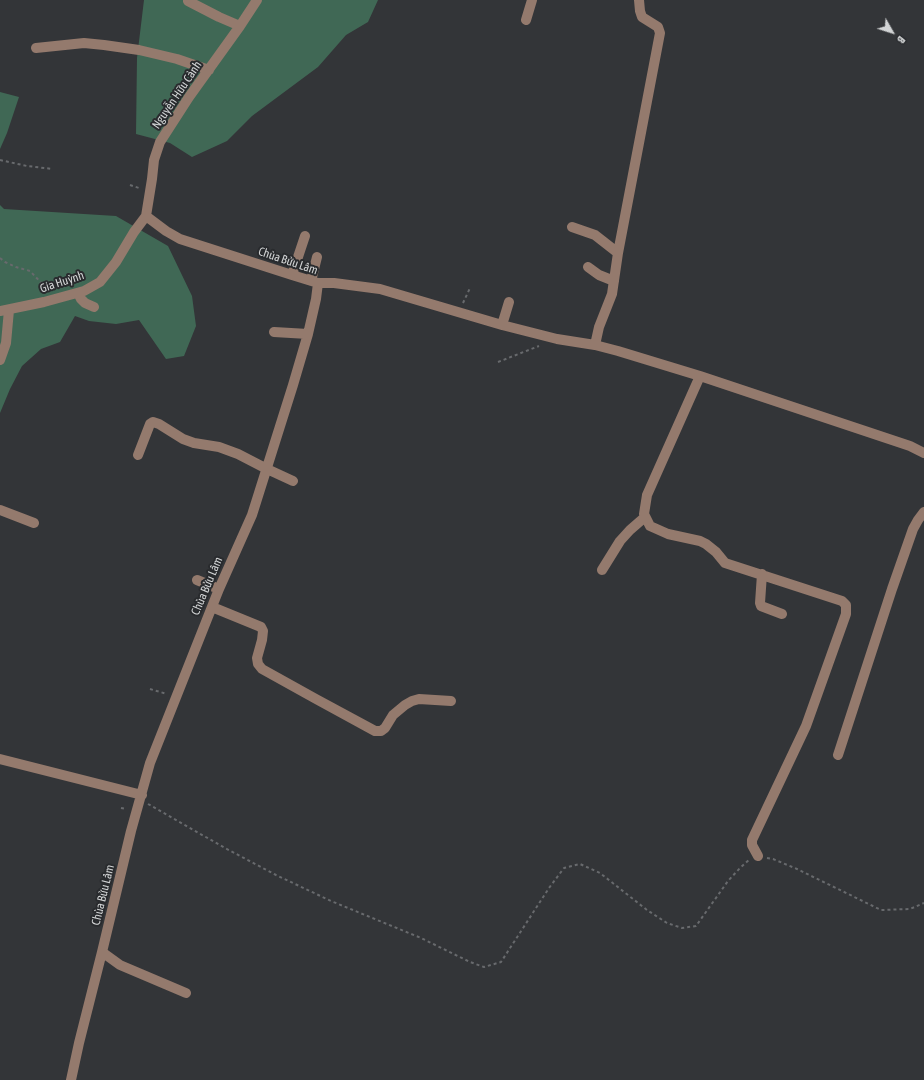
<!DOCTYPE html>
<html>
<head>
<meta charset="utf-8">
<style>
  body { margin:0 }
  #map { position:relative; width:924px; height:1080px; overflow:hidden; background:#333538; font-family:"Asap Condensed",sans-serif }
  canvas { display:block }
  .north { position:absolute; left:872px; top:12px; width:40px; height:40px; -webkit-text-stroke:3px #292b2e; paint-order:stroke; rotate:129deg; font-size:11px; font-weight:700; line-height:16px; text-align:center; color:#d2d4d5 }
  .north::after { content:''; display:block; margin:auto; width:14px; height:18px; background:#d2d4d5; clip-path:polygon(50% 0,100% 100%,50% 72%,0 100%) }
</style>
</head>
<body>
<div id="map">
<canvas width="924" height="1080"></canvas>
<div class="north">B</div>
</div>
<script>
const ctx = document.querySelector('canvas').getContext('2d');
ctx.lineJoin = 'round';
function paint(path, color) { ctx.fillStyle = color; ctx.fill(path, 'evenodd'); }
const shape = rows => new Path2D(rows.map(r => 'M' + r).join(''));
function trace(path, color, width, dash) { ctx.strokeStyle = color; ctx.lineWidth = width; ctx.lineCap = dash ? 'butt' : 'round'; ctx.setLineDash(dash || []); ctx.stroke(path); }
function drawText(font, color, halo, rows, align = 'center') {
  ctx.font = font + ' "Asap Condensed",sans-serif'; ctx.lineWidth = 4; ctx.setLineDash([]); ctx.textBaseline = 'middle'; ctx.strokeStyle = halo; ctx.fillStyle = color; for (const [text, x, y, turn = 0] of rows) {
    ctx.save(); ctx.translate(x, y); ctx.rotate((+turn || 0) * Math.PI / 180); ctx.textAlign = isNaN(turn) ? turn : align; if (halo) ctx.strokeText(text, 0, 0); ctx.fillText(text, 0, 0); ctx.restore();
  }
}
paint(shape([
  [144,0,378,0,368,22,346,35,318,67,252,116,227,141,192,157,170,143,136,134,137,58],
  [0,92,19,97,7,133,0,149],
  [0,205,4,209,116,216,168,246,192,296,196,326,184,356,166,359,139,320,116,324,89,321,75,316,60,342,41,349,22,366,10,389,0,413]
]), '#406855');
trace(shape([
  [0,160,27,166,53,169],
  [130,185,139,188],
  [0,258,5,262,16,267,30,271,48,290],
  [463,303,470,288],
  [498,362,539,346],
  [150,689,167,694],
  [148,804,225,848,276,875,331,901,421,938,470,962,484,967,501,962,549,888,564,868,580,864,600,873,647,910,667,923,682,928,696,926,728,881,740,868,749,860],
  [121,808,126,809],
  [767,858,773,859,797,869,881,910,910,909,924,903]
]), '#686a6d', 2, [3, 3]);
trace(shape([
  [188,1,219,17,240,26],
  [526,20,532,0],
  [36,48,84,43,104,45,139,50,177,59,209,70],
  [572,227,595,235,618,253],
  [588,267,599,275,614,281],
  [292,275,305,236],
  [311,281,317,257],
  [318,283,334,283,380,289,502,325,557,339,595,345,618,351,700,376,910,446,924,453],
  [78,293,81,299,85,303,94,307],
  [0,311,44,302,84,291,100,282,116,262,134,232,146,216,152,179,154,160,160,142,189,97,240,26,257,0],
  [502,325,509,302],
  [274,332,308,334],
  [595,345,599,327,612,294,618,253,660,33,658,27,642,17,640,11,639,0],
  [0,360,6,343,9,310],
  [700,376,647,495,644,514,650,526,668,534,700,541,706,544,716,552,725,563,842,601,846,605,846,614,806,726,752,840,752,845,758,856],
  [138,455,150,424,153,422,159,424,183,439,194,443,219,447,238,454,267,469,293,481],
  [0,510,34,523],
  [602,570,620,541,630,530,645,517],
  [762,574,760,603,761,606,782,614],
  [197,580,219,589],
  [212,607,261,627,263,631,262,640,257,658,258,664,262,669,316,699,375,731,381,731,385,728,393,715,405,705,412,701,419,699,451,701],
  [838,755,892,589,913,529,918,520,924,512],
  [0,759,142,795],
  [102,952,120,965,186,993],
  [71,1080,79,1043,102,952,131,831,150,763,219,589,252,515,293,385,308,334,316,299,318,283,292,275,180,239,166,231,146,216]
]), '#947a6d', 10);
drawText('12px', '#d2d4d5', '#292b2e', [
  ["Nguyễn Hữu Cảnh",177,95,-56],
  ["Chùa Bửu Lâm",288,261,19],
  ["Gia Huỳnh",62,282,-18],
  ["Chùa Bửu Lâm",207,586,-67],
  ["Chùa Bửu Lâm",103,895,-76]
]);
</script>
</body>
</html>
